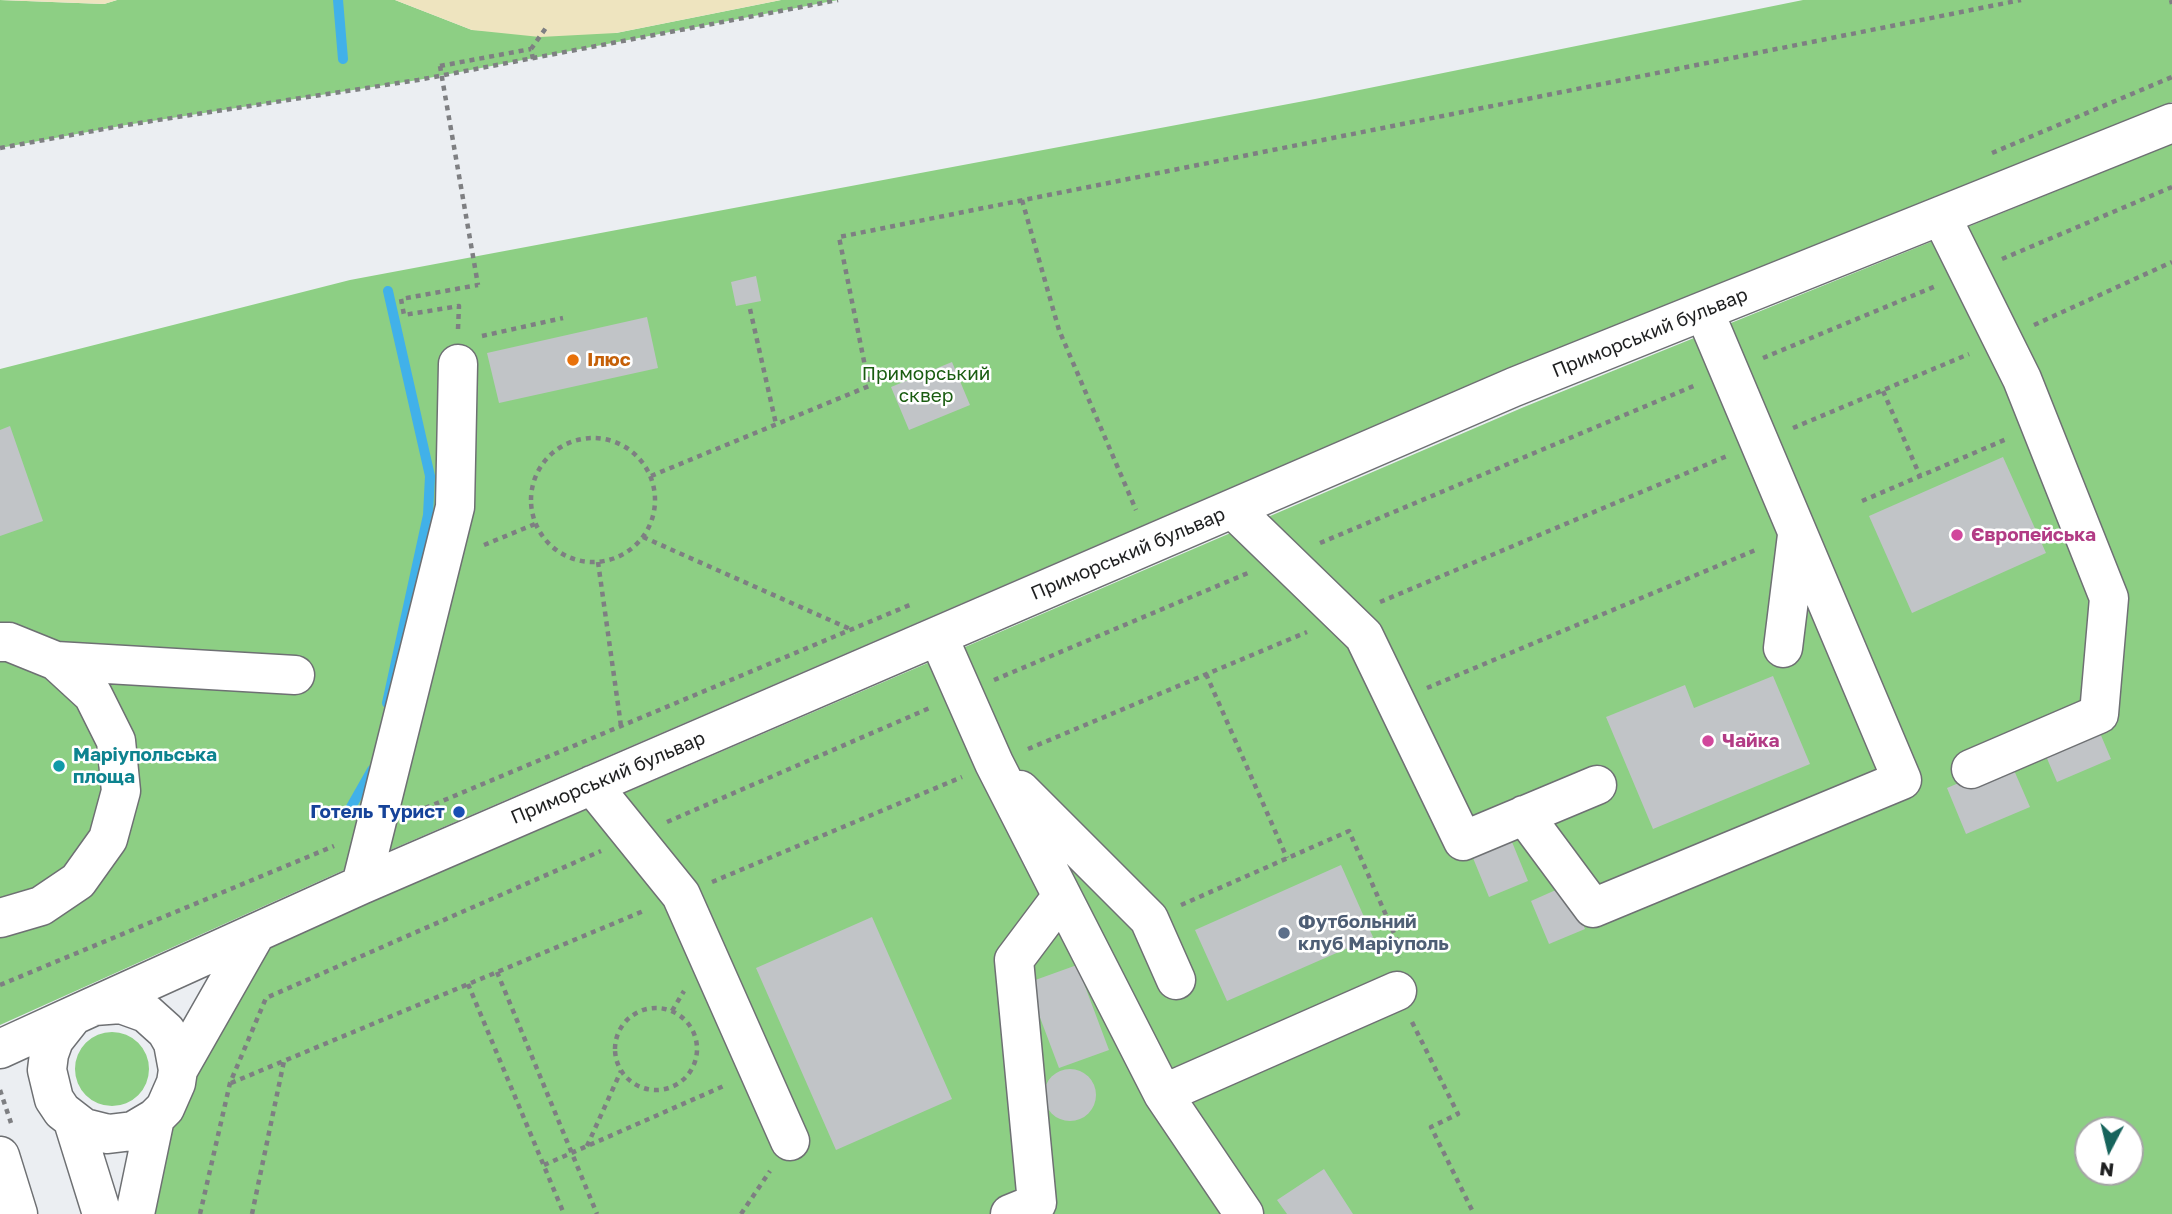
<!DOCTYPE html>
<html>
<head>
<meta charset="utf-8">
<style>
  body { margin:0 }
  #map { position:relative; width:2172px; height:1214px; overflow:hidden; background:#ebeef2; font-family:"Golos Text",sans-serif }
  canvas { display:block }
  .north { position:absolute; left:2074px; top:1116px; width:70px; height:70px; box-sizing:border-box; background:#fff; border:2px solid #a5a5a6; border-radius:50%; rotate:187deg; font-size:19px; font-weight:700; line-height:28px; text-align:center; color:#1e1f20 }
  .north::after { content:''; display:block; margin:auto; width:24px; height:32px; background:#17645c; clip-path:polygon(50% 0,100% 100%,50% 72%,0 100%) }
</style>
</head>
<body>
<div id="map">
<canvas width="2172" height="1214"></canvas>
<div class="north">N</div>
</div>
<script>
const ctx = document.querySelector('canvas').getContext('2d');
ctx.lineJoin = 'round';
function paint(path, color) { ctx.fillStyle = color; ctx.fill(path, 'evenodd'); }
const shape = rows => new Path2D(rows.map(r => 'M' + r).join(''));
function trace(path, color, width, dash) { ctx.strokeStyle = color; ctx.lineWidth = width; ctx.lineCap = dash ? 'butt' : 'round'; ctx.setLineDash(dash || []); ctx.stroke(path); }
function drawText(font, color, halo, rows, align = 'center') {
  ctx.font = font + ' "Golos Text",sans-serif'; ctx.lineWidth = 5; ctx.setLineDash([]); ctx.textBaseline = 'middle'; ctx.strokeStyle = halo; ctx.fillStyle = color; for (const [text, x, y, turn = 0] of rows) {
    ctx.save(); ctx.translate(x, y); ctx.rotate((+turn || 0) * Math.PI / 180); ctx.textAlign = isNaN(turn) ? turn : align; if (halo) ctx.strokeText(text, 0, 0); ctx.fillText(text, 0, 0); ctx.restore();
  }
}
paint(shape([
  [0,0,104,4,117,0,395,0,472,30,616,33,781,0,838,0,418,80,126,125,0,148],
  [1803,0,2172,0,2172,102,1506,369,353,866,0,1025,0,369,350,280,1315,99],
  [2172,144,2172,1214,150,1214,169,1126,264,948,1524,407],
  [2088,1130,2130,1130,2130,1172,2088,1172],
  '75 1069a37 37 0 1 1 74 0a37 37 0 1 1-74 0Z'
]), '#8dcf84');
paint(shape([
  [0,0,117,0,104,4],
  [395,0,781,0,616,33,540,37,472,30]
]), '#eee4bf');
trace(shape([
  [338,0,343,59],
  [387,703,428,515,430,476,388,291],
  [351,807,372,770]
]), '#41b1e9', 10);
paint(shape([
  [756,276,761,301,736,306,731,282],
  [647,317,658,368,499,403,487,353],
  [952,362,970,405,909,430,891,387],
  [10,426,43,521,0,536,0,430],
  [2003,457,2046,553,1912,613,1869,516],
  [1773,676,1810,764,1653,829,1606,717,1685,685,1694,708],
  [2097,726,2111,759,2057,782,2043,749],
  [2010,761,2030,807,1966,834,1947,788],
  [1512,842,1528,881,1489,897,1473,858],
  [1341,865,1373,937,1227,1001,1195,930],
  [1567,885,1585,929,1549,944,1531,901],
  [872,917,952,1099,836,1150,756,968],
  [1077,965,1109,1050,1059,1068,1027,983],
  '1044 1095a26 26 0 1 1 52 0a26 26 0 1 1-52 0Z',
  [1324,1169,1353,1214,1287,1214,1277,1200]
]), '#c1c4c7');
const minor = shape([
  [1941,216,2022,379,2109,598,2099,714,1971,769],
  [1233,509,1364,636,1463,841,1597,785],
  [938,636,994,763,1163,1094,1244,1214],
  [0,642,9,642,56,661,93,695,116,741,121,791,108,839,78,881,41,906,0,918],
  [1783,648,1797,535],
  [56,661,295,675],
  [592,785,681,895,790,1141],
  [1020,790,1149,919,1176,980],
  [1524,815,1593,908,1902,780,1704,311],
  [361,885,455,507,458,364],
  [94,1006,361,885,1514,387,2172,123],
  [73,1016,54,1040,49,1054,47,1070,54,1099,62,1111,84,1128,108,1134,133,1131,155,1118,165,1108,176,1083,178,1070,256,933],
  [0,1049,94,1006,121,1004,146,1013,166,1031,173,1043,178,1070],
  [1163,1094,1397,991],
  [73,1121,102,1214],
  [0,1156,18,1214],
  [135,1214,155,1118],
  [1010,1214,1037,1203,1014,960,1062,896]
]);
trace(minor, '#6e7073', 41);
trace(shape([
  [2171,0,2172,4],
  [533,59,531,49,548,25],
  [440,66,531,49],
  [0,148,126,125,418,80,838,0],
  [1992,153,2172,77],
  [1022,200,1059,330,1136,510],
  [2002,259,2172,187],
  [750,309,776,424],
  [2034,325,2172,262],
  [458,329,459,306,404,315,401,299,478,285],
  [482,336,563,318],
  [1763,358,1936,286],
  [1883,391,1920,476],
  [1793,428,1969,354],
  '531 500a62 62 0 1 1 124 0a62 62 0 1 1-124 0Z',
  [651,476,869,386,839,237,2021,0],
  [1862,501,2009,438],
  [643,537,850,629],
  [1320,543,1696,385],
  [484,545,535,524],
  [598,562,621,726],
  [1380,602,1727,456],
  [1206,674,1287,858],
  [994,680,1248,573],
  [1427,688,1758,549],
  [1028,749,1307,632],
  [416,812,912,604],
  [667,822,932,707],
  [712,882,962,777],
  [1181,905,1349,831,1400,947,1399,957],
  [497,972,597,1214],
  [468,984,564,1214],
  [0,985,334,846],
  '615 1049a41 41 0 1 1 82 0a41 41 0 1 1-82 0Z',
  [672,1011,684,991],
  [1412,1022,1458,1114,1431,1127,1474,1214],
  [231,1083,646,910],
  [0,1090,11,1123],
  [587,1146,621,1071],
  [544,1165,726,1085],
  [200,1214,230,1083,266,998,601,851],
  [252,1214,284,1061],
  [741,1214,770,1171]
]), '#7e7f82', 4.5, [5, 5]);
trace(minor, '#fff', 38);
trace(shape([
  [440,66,478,285]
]), '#7e7f82', 4.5, [5, 5]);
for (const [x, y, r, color] of [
  [573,360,7,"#e8710a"],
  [1957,535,7,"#d1479c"],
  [1708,741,7,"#d1479c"],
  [59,766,7,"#0f9aa8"],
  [459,812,7,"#1a4fb4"],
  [1284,933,7,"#5c6f8a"]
]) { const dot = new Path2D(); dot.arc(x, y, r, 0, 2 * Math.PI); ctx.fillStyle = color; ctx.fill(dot); trace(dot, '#fff', 2.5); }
drawText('19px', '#1e1f20', '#fff', [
  ["Приморський бульвар",1650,333,-22],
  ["Приморський бульвар",1128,554,-23],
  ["Приморський бульвар",608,778,-23]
]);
drawText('bold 19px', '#c56008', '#fff', [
  ["Ілюс",587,360]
], 'left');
drawText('19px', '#1a5d11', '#fff', [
  ["Приморський",926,374],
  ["сквер",926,396]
]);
drawText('bold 19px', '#b23c85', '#fff', [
  ["Європейська",1971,535],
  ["Чайка",1722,741]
], 'left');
drawText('bold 19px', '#0d838f', '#fff', [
  ["Маріупольська",73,755],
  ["площа",73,777]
], 'left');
drawText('bold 19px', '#164399', '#fff', [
  ["Готель Турист",445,812]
], 'right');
drawText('bold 19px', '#4e5e75', '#fff', [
  ["Футбольний",1298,922],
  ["клуб Маріуполь",1298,944]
], 'left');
</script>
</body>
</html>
